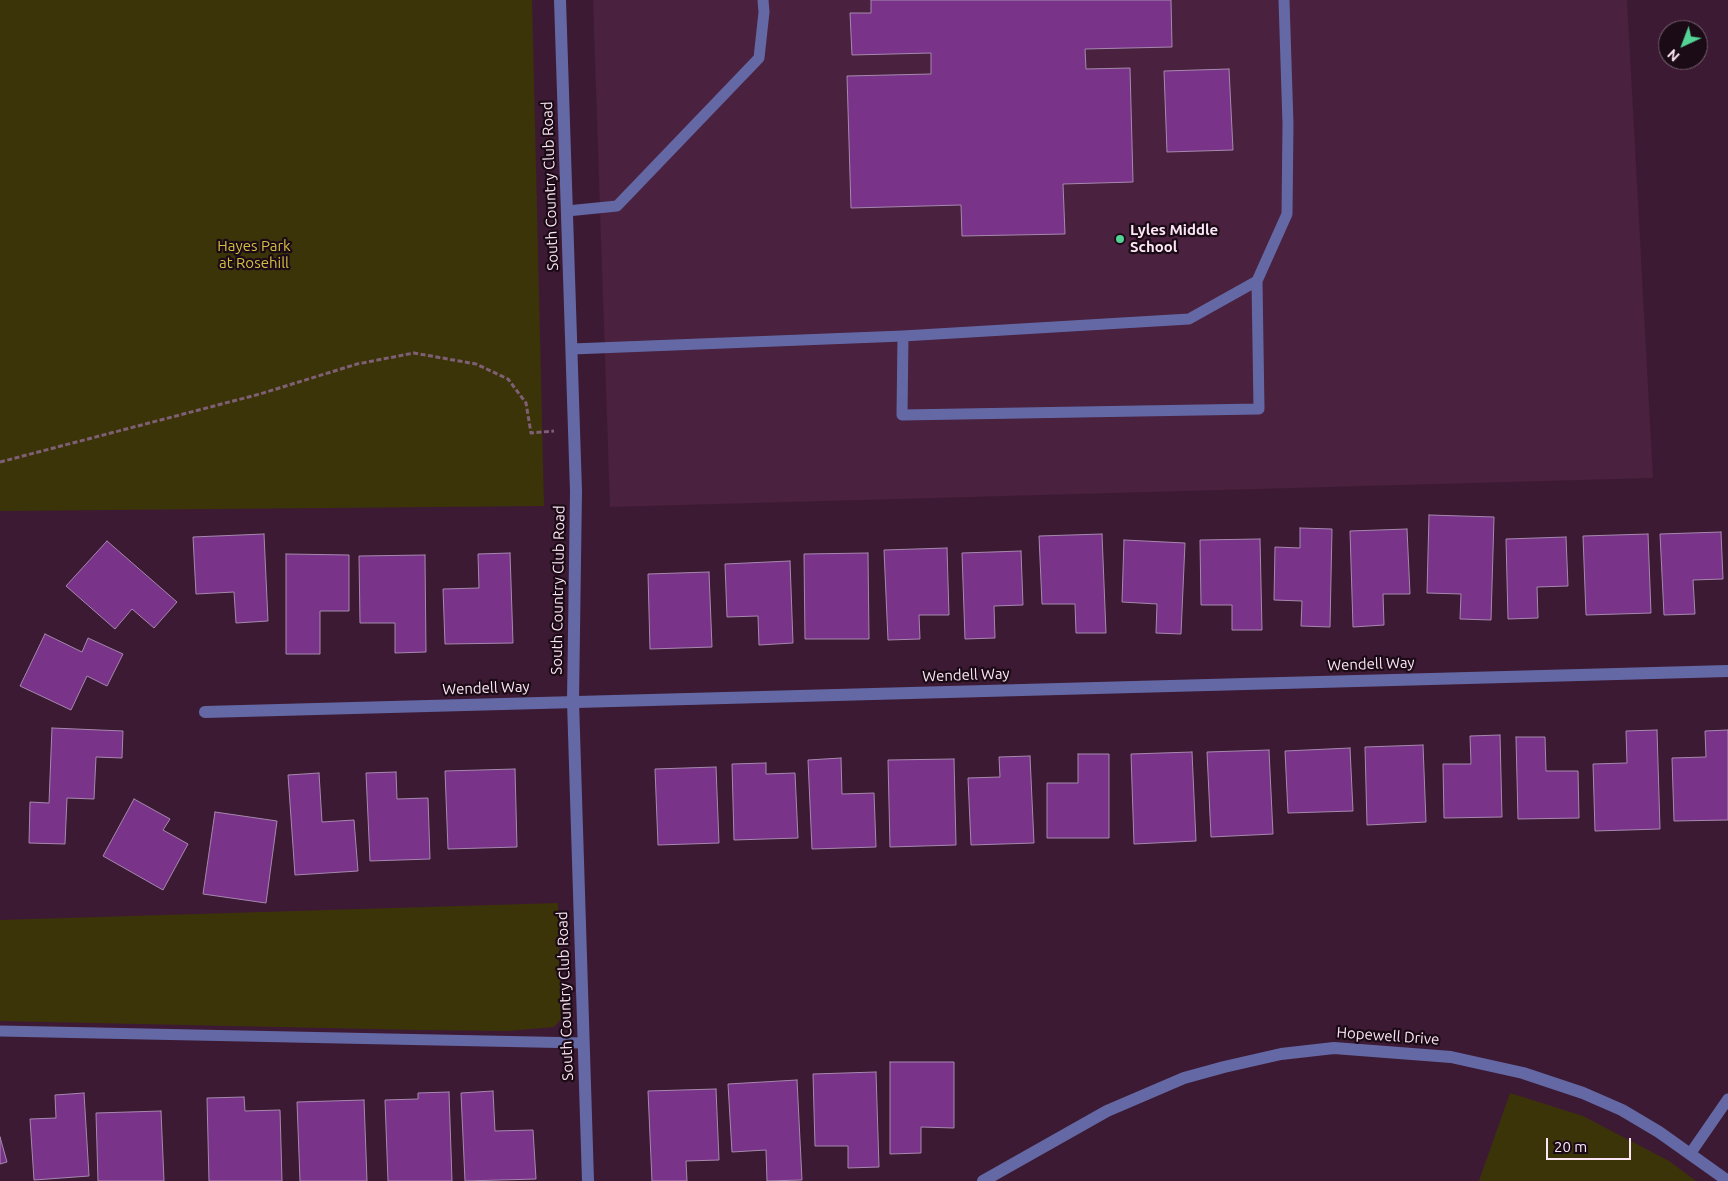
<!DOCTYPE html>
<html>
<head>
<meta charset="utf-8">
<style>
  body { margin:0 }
  #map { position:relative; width:1728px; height:1181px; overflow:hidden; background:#3d1a33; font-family:Ubuntu,sans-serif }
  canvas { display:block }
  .north { position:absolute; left:1658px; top:20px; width:50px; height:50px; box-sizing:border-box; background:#1b0b16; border:1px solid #75626f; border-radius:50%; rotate:223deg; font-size:14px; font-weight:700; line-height:20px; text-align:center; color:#fce5f4 }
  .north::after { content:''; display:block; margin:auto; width:18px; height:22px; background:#54d396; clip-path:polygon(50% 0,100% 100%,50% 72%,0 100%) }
  .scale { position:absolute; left:1546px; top:1138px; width:85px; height:22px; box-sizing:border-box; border:2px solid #fce5f4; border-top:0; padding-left:6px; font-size:15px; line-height:18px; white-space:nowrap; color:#fce5f4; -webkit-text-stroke:4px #1b0b16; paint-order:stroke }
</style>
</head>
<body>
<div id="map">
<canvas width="1728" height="1181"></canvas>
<div class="north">N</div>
<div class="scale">20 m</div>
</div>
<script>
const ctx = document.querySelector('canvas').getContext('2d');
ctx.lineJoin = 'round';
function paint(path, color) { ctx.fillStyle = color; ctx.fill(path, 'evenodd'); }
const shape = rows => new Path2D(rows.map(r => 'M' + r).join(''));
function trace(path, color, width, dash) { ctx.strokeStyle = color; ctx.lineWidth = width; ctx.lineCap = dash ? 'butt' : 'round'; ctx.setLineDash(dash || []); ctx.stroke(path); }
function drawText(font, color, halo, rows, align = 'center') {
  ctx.font = font + ' Ubuntu,sans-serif'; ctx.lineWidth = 4.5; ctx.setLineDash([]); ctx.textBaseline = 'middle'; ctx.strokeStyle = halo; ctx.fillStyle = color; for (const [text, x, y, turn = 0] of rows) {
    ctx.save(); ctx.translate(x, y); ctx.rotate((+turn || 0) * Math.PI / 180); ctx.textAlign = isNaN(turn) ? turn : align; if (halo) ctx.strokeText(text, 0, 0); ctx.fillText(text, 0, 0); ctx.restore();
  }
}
paint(shape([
  [593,0,1627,0,1653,478,610,507]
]), '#4a213e');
paint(shape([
  [0,0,532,0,544,506,0,511],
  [558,903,561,1015,561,1019,554,1027,508,1031,418,1030,0,1021,0,920],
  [1510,1093,1583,1116,1669,1161,1696,1181,1479,1181]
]), '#3c3409');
const building = shape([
  [871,0,1171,0,1172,47,1085,49,1086,69,1130,68,1133,182,1063,184,1065,234,962,236,961,205,851,208,847,76,931,74,931,53,852,55,850,13,871,13,871,0],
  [1229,69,1233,150,1167,152,1164,71,1229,69],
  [1429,515,1494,517,1491,620,1460,619,1461,594,1427,593,1429,515],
  [1300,528,1332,529,1330,627,1301,626,1302,601,1274,600,1275,547,1300,548,1300,528],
  [1407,529,1410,594,1383,594,1384,625,1353,627,1350,531,1407,529],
  [1721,532,1723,579,1693,580,1695,614,1664,615,1660,534,1721,532],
  [264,534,268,621,236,623,234,592,196,594,193,537,264,534],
  [1102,534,1106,633,1076,633,1075,604,1042,604,1039,536,1102,534],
  [1648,534,1651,613,1586,615,1583,536,1648,534],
  [1566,537,1568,586,1537,587,1538,618,1508,619,1506,539,1566,537],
  [1260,539,1262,630,1232,630,1232,605,1201,605,1200,540,1260,539],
  [1124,540,1185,543,1181,634,1156,633,1157,604,1122,602,1124,540],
  [107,541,177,602,154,628,132,609,115,629,66,586,107,541],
  [947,548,949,615,919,615,920,639,888,640,884,550,947,548],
  [1021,551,1023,605,994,606,995,638,965,639,962,553,1021,551],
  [510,553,513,643,445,644,443,589,479,588,478,554,510,553],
  [868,553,869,639,805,639,804,554,868,553],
  [286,554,349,555,349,611,320,611,320,654,286,654,286,554],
  [425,555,426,652,395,653,395,623,360,623,359,556,425,555],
  [790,561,793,643,759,645,758,616,727,617,725,564,790,561],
  [709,572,712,647,650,649,648,574,709,572],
  [45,634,82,652,88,638,123,654,107,686,87,676,71,710,20,686,45,634],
  [52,728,123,731,122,758,96,757,94,799,67,798,65,844,29,843,30,802,49,803,52,728],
  [1657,730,1660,829,1595,831,1593,764,1627,763,1626,731,1657,730],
  [1728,730,1728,820,1674,821,1672,758,1706,757,1705,731,1728,730],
  [1500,735,1502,817,1444,818,1443,764,1471,764,1470,736,1500,735],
  [1516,737,1545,737,1546,771,1578,771,1579,818,1518,819,1516,737],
  [1423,745,1426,822,1367,825,1365,747,1423,745],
  [1350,748,1353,811,1288,813,1285,751,1350,748],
  [1269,750,1273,834,1211,837,1207,752,1269,750],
  [1192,752,1196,841,1134,844,1131,754,1192,752],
  [1078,754,1109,754,1109,838,1047,838,1047,783,1078,783,1078,754],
  [1030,756,1034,843,971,845,968,778,1000,777,999,757,1030,756],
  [841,758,842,794,874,793,876,847,812,849,808,760,841,758],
  [954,759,956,845,890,847,888,760,954,759],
  [766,763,766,774,795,773,798,838,734,840,732,764,766,763],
  [716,767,719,843,658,845,655,769,716,767],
  [515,769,517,847,448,849,445,771,515,769],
  [396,772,397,799,428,798,430,859,370,861,366,773,396,772],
  [319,773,322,822,354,820,358,871,295,875,288,775,319,773],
  [134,799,170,819,163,830,188,844,163,890,103,856,134,799],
  [215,812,277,821,266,903,203,894,215,812],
  [890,1062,954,1062,954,1128,921,1127,921,1153,890,1154,890,1062],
  [876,1072,879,1167,848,1168,848,1146,815,1146,813,1074,876,1072],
  [797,1080,802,1180,767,1181,766,1150,732,1152,728,1084,797,1080],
  [716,1089,719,1160,686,1161,687,1181,652,1181,648,1091,716,1089],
  [493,1091,495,1131,533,1130,536,1179,465,1181,461,1093,493,1091],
  [449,1092,452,1181,388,1181,385,1100,418,1099,418,1093,449,1092],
  [84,1093,89,1176,34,1180,30,1119,56,1118,55,1095,84,1093],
  [244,1097,245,1111,280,1110,282,1181,209,1181,207,1098,244,1097],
  [364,1100,367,1181,300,1181,297,1102,364,1100],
  [161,1111,164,1181,98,1181,96,1113,161,1111],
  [0,1137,7,1162,0,1164,0,1137]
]);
paint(building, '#79348a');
trace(building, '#a688ae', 1);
trace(shape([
  [0,462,260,394,357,364,414,353,476,364,508,379,526,403,531,433,554,431]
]), '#7e5f74', 3, [5, 2.5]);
trace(shape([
  [567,211,617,206,759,58,764,12,763,0],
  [903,336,902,415,1259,409,1257,281],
  [572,349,903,336,1189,319,1257,281,1287,214,1288,124,1284,0],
  [0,1031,583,1043],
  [1690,1154,1728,1099]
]), '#6469a6', 11);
trace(shape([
  [205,712,1728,671],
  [983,1181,1107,1111,1184,1078,1224,1067,1281,1054,1334,1048,1451,1057,1523,1073,1583,1093,1622,1110,1659,1132,1728,1181]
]), '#6469a6', 12);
trace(shape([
  [560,0,576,491,573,701,588,1181]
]), '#6469a6', 12);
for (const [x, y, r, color] of [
  [1120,239,5,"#54d396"]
]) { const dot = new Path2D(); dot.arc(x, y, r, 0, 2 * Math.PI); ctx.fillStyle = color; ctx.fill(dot); trace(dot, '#1b0b16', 2); }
drawText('15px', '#fce5f4', '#1b0b16', [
  ["South Country Club Road",550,186,-92],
  ["South Country Club Road",558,590,-89],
  ["Wendell Way",1371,664,-2],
  ["Wendell Way",966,675,-2],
  ["Wendell Way",486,688,-2],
  ["South Country Club Road",565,996,-92],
  ["Hopewell Drive",1388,1036,4]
]);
drawText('bold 15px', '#fce5f4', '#1b0b16', [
  ["Lyles Middle",1130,230],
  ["School",1130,247]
], 'left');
drawText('15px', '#d5bf41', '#1b0b16', [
  ["Hayes Park",254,246],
  ["at Rosehill",254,263]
]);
</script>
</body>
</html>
